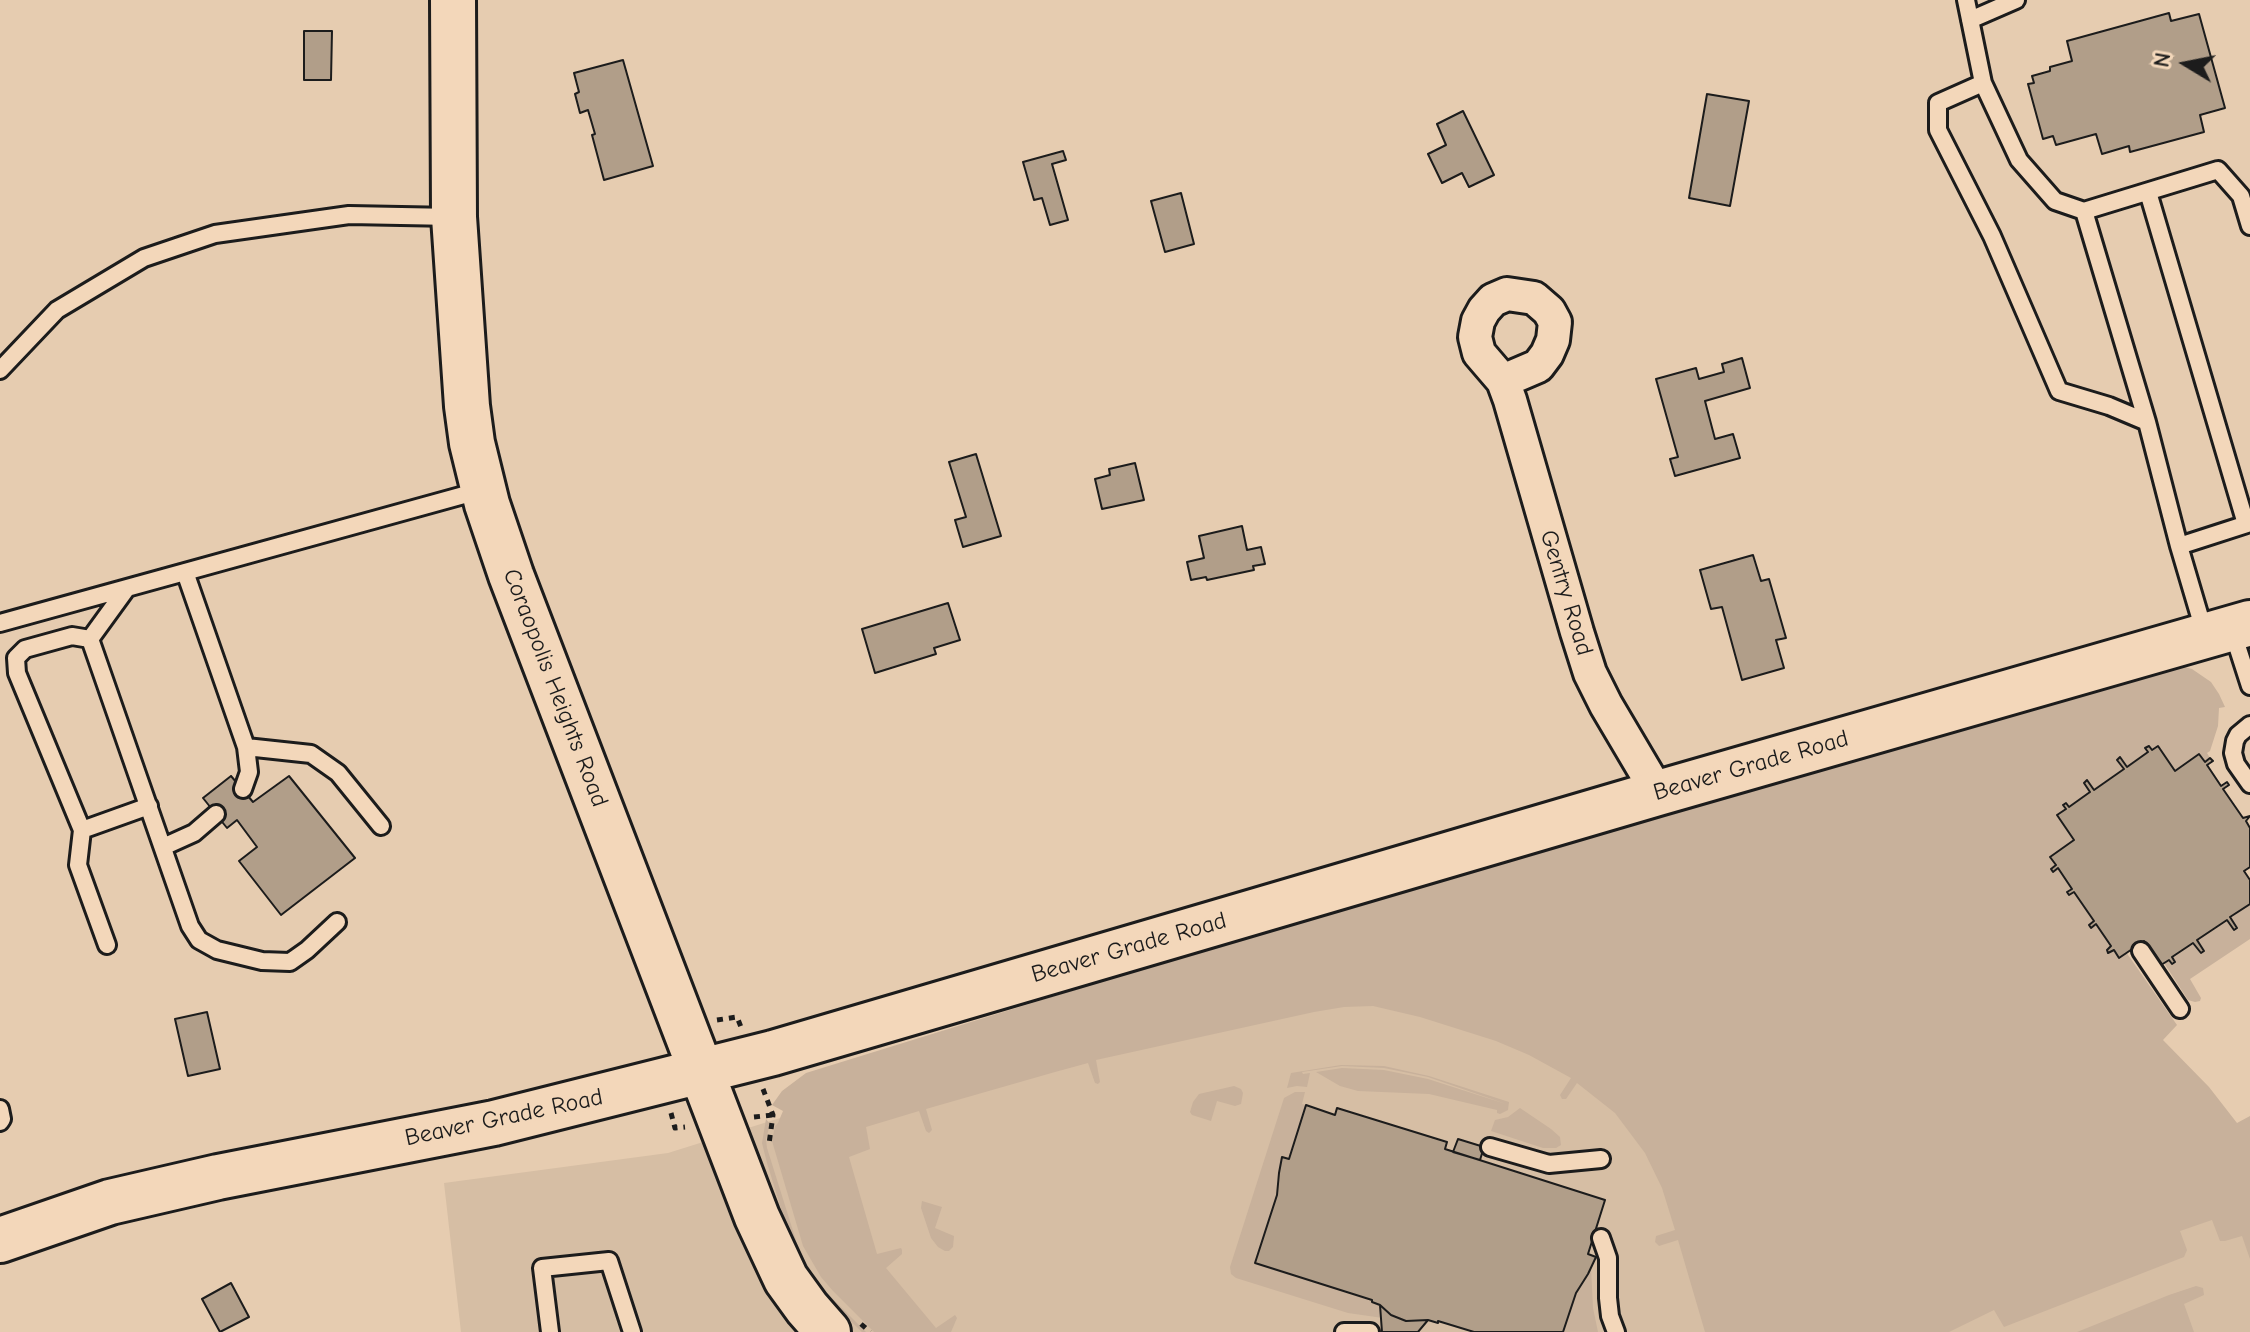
<!DOCTYPE html>
<html>
<head>
<meta charset="utf-8">
<style>
  body { margin:0 }
  #map { position:relative; width:2250px; height:1332px; overflow:hidden; background:#e6ccb0; font-family:"Comic Neue",sans-serif }
  canvas { display:block }
  .north { position:absolute; left:2146px; top:24px; width:80px; height:80px; -webkit-text-stroke:6px #f3d7ba; paint-order:stroke; rotate:280deg; font-size:22px; font-weight:700; line-height:32px; text-align:center; color:#1c1c1c }
  .north::after { content:''; display:block; margin:auto; width:28px; height:36px; background:#1c1c1c; clip-path:polygon(50% 0,100% 100%,50% 72%,0 100%) }
</style>
</head>
<body>
<div id="map">
<canvas width="2250" height="1332"></canvas>
<div class="north">N</div>
</div>
<script>
const ctx = document.querySelector('canvas').getContext('2d');
ctx.lineJoin = 'round';
function paint(path, color) { ctx.fillStyle = color; ctx.fill(path, 'evenodd'); }
const shape = rows => new Path2D(rows.map(r => 'M' + r).join(''));
function trace(path, color, width, dash) { ctx.strokeStyle = color; ctx.lineWidth = width; ctx.lineCap = dash ? 'butt' : 'round'; ctx.setLineDash(dash || []); ctx.stroke(path); }
function drawText(font, color, halo, rows, align = 'center') {
  ctx.font = font + ' "Comic Neue",sans-serif'; ctx.lineWidth = 7; ctx.setLineDash([]); ctx.textBaseline = 'middle'; ctx.strokeStyle = halo; ctx.fillStyle = color; for (const [text, x, y, turn = 0] of rows) {
    ctx.save(); ctx.translate(x, y); ctx.rotate((+turn || 0) * Math.PI / 180); ctx.textAlign = isNaN(turn) ? turn : align; if (halo) ctx.strokeText(text, 0, 0); ctx.fillText(text, 0, 0); ctx.restore();
  }
}
paint(shape([
  [1385,929,1595,1027,1740,1332,461,1332,444,1183,668,1153],
  [2250,1193,2250,1332,1913,1332]
]), '#d6bea4');
paint(shape([
  [2177,665,2192,669,2211,682,2219,694,2225,707,2219,708,2218,726,2210,751,2207,753,2210,758,2205,762,2199,754,2175,771,2158,746,2152,750,2148,746,2146,748,2148,752,2127,767,2120,758,2117,760,2124,769,2094,790,2087,781,2084,782,2090,792,2069,807,2066,803,2063,805,2066,809,2057,815,2074,840,2051,857,2056,865,2051,869,2053,871,2058,868,2072,889,2067,892,2069,895,2074,892,2094,921,2089,925,2091,928,2096,924,2111,946,2107,950,2108,953,2114,950,2119,957,2126,952,2177,1025,2163,1040,2209,1087,2237,1123,2250,1116,2250,1259,2242,1236,2225,1241,2220,1241,2212,1220,2180,1231,2187,1250,2184,1257,2004,1327,1994,1310,1949,1332,1705,1332,1678,1240,1659,1246,1655,1242,1656,1236,1675,1230,1662,1188,1645,1153,1615,1113,1577,1083,1566,1099,1562,1099,1560,1095,1571,1078,1529,1055,1496,1041,1420,1017,1373,1006,1344,1007,1314,1012,1096,1060,1100,1082,1098,1084,1095,1083,1088,1063,1055,1072,926,1109,932,1130,929,1133,926,1131,919,1111,866,1127,870,1149,849,1157,877,1254,901,1248,902,1250,902,1254,886,1268,936,1328,955,1315,957,1318,951,1332,874,1332,833,1291,821,1277,803,1246,772,1141,775,1126,778,1123,783,1111,772,1105,782,1091,806,1073,1349,905],
  [2250,904,2250,939,2190,979,2201,998,2200,1001,2195,1002,2188,1000,2164,963,2169,960,2172,964,2172,957,2193,943,2201,953,2204,951,2197,940,2227,920,2234,930,2237,928,2230,917],
  [1341,1065,1384,1066,1429,1076,1509,1102,1508,1110,1500,1114,1497,1113,1497,1110,1429,1094,1358,1091,1340,1086,1316,1072,1342,1068,1384,1070,1428,1079,1506,1104,1428,1077,1384,1068,1342,1066,1302,1072,1303,1074,1310,1073,1307,1087,1297,1086,1287,1088,1291,1073],
  [1234,1086,1241,1089,1243,1093,1241,1104,1235,1106,1217,1101,1211,1121,1192,1115,1190,1112,1193,1102,1199,1094],
  [1295,1092,1305,1092,1302,1104,1306,1105,1289,1159,1282,1158,1277,1182,1277,1195,1255,1263,1372,1300,1372,1302,1380,1305,1383,1318,1348,1313,1236,1278,1231,1274,1230,1267,1284,1098],
  [1520,1108,1551,1129,1560,1137,1561,1145,1556,1148,1543,1148,1491,1131,1495,1120,1508,1117],
  [766,1119,770,1124,766,1139,767,1148,799,1250,812,1273,828,1294,866,1332,862,1332,834,1305,819,1286,796,1250,788,1231,767,1163,762,1143],
  [922,1201,942,1207,935,1228,954,1236,953,1247,949,1251,945,1251,938,1247,931,1238,921,1208],
  [1591,1267,1593,1308,1598,1332,1563,1332,1576,1293],
  [2196,1286,2203,1288,2204,1295,2184,1304,2194,1332,2077,1332,2169,1295]
]), '#c8b19b');
const building = shape([
  [2169,13,2171,21,2199,14,2225,108,2200,115,2204,132,2130,152,2129,146,2102,154,2096,134,2056,145,2053,136,2043,139,2028,84,2034,83,2032,76,2050,71,2050,67,2072,61,2067,41,2169,13],
  [304,31,332,31,331,80,304,80,304,31],
  [623,60,653,166,604,180,592,135,595,134,588,110,580,113,575,94,579,92,574,73,623,60],
  [1707,94,1749,101,1730,206,1689,198,1707,94],
  [1463,111,1494,175,1469,187,1462,173,1442,183,1428,154,1446,145,1437,124,1463,111],
  [1063,151,1066,160,1052,164,1068,220,1050,225,1042,198,1034,200,1023,162,1063,151],
  [1181,193,1194,244,1165,252,1151,201,1181,193],
  [1742,358,1750,388,1705,401,1715,439,1733,434,1740,458,1675,476,1670,459,1678,457,1656,379,1696,368,1699,379,1724,372,1722,364,1742,358],
  [976,454,1001,536,963,547,955,520,966,517,949,462,976,454],
  [1135,463,1144,500,1102,509,1095,479,1110,475,1109,469,1135,463],
  [1242,526,1247,550,1261,547,1265,564,1253,566,1254,570,1207,580,1206,577,1191,580,1187,562,1204,558,1199,536,1242,526],
  [1753,555,1761,581,1769,579,1786,638,1776,640,1784,668,1742,680,1722,607,1711,609,1700,570,1753,555],
  [948,603,960,640,934,648,936,654,875,673,862,629,948,603],
  [2149,746,2152,750,2158,746,2175,771,2199,754,2205,762,2210,758,2213,761,2207,765,2221,786,2227,782,2229,785,2223,789,2243,818,2250,816,2246,821,2250,828,2250,867,2244,871,2250,880,2250,904,2230,917,2237,928,2234,930,2227,920,2197,940,2204,951,2201,953,2193,943,2172,957,2175,962,2172,964,2169,960,2161,965,2144,941,2119,958,2114,950,2108,953,2107,950,2111,946,2096,924,2091,928,2089,925,2094,921,2074,892,2069,895,2067,892,2072,889,2058,868,2053,872,2051,869,2056,865,2050,857,2074,840,2057,815,2066,809,2063,805,2066,803,2069,807,2090,792,2084,783,2087,780,2094,790,2124,769,2117,760,2120,757,2127,767,2148,752,2145,748,2149,746],
  [231,776,253,802,289,776,355,858,281,915,239,861,257,847,237,820,227,828,203,798,231,776],
  [207,1012,220,1069,188,1076,175,1019,207,1012],
  [1306,1105,1335,1115,1337,1108,1447,1142,1445,1149,1605,1200,1588,1254,1596,1257,1588,1274,1576,1293,1563,1332,1474,1332,1438,1321,1438,1323,1428,1320,1406,1321,1391,1315,1380,1305,1372,1302,1372,1300,1255,1263,1277,1195,1279,1173,1282,1157,1289,1159,1306,1105],
  [1458,1139,1484,1147,1480,1160,1453,1152,1458,1139],
  [231,1283,249,1317,220,1332,202,1299,231,1283],
  [1380,1305,1391,1315,1406,1321,1428,1320,1418,1332,1382,1332,1380,1305]
]);
paint(building, '#b19e89');
trace(building, '#1c1c1c', 2);
const lane = shape([
  [1966,0,1983,83,1938,103,1938,130,1992,236,2059,391,2109,406,2147,422,2179,546,2205,634],
  [1970,20,2016,0],
  [1983,83,2019,160,2055,201,2084,211,2218,170,2241,196,2250,226],
  [2148,192,2246,524],
  [2084,211,2147,422],
  [0,370,57,310,144,258,215,234,349,215,453,217],
  [2179,546,2250,523],
  [185,572,246,747,249,772,243,789],
  [127,588,90,639,190,926,199,940,217,950,262,961,290,962,307,950,337,922],
  [0,623,482,490],
  [2232,630,2250,686],
  [90,639,72,636,25,649,16,658,17,673,82,830,78,865,107,945],
  [2250,725,2238,735,2235,741,2233,753,2236,764,2250,784],
  [246,747,311,754,338,773,381,826],
  [82,830,149,806],
  [163,847,194,833,216,814],
  [2141,951,2180,1009],
  [0,1109,2,1119,0,1122],
  [1490,1147,1549,1164,1601,1159],
  [1601,1238,1608,1258,1608,1298,1610,1316,1616,1332],
  [550,1332,542,1268,609,1261,632,1332],
  [1344,1332,1370,1332]
]);
const street = shape([
  [1503,381,1538,366,1547,354,1553,340,1555,322,1549,311,1534,298,1507,294,1493,300,1484,310,1478,321,1475,337,1479,353,1503,381,1510,400,1577,632,1590,673,1606,705,1658,793]
]);
const secondary = shape([
  [453,0,454,217,467,406,472,443,487,504,511,575,757,1217,786,1279,807,1308,828,1332],
  [0,1240,110,1202,218,1177,494,1123,773,1053,1658,793,2250,623]
]);
trace(lane, '#1c1c1c', 22);
trace(street, '#1c1c1c', 38);
trace(secondary, '#1c1c1c', 50);
trace(shape([
  [717,1020,737,1017,741,1027],
  [763,1089,773,1115,769,1144],
  [671,1113,675,1128,685,1127],
  [754,1117,773,1115],
  [861,1324,870,1332]
]), '#1c1c1c', 5, [6, 6]);
trace(lane, '#f3d7ba', 16);
trace(street, '#f3d7ba', 32);
trace(secondary, '#f3d7ba', 44);
drawText('24px', '#1c1c1c', '#f3d7ba', [
  ["Gentry Road",1566,593,73],
  ["Coraopolis Heights Road",555,688,69],
  ["Beaver Grade Road",1751,766,-16],
  ["Beaver Grade Road",1129,948,-16],
  ["Beaver Grade Road",504,1118,-12]
]);
</script>
</body>
</html>
